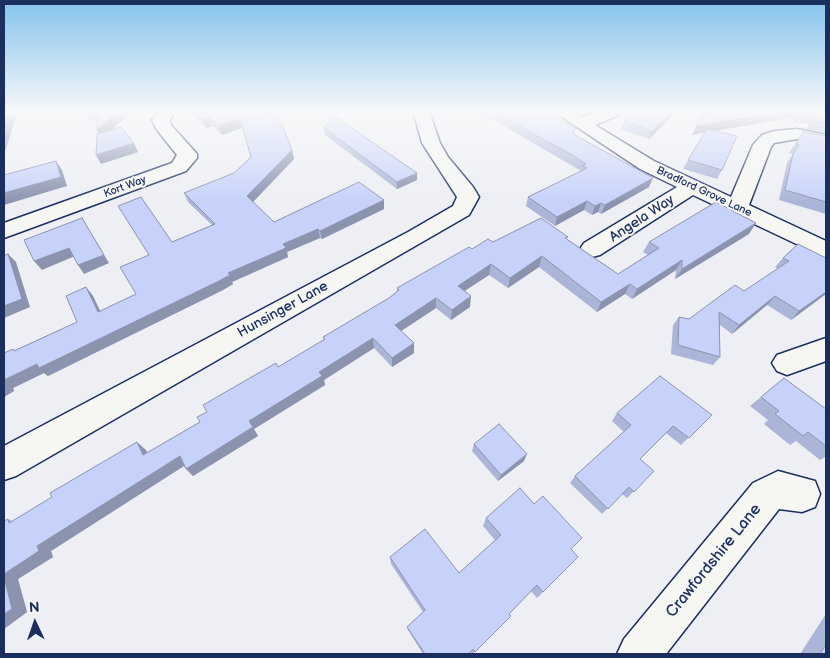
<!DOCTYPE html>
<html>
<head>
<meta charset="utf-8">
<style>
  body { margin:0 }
  #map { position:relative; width:830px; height:658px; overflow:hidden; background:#edeff4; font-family:"Balsamiq Sans",sans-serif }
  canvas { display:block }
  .frame { position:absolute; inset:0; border:5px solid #1b2f5e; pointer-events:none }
  .north { position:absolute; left:10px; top:598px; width:50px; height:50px; -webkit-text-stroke:4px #f6f6f2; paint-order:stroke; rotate:357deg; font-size:14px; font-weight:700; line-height:20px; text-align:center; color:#1b2f5e }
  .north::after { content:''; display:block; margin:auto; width:18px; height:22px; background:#1b2f5e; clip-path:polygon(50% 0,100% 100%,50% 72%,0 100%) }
</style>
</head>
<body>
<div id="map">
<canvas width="830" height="658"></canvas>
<div class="frame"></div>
<div class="north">N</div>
</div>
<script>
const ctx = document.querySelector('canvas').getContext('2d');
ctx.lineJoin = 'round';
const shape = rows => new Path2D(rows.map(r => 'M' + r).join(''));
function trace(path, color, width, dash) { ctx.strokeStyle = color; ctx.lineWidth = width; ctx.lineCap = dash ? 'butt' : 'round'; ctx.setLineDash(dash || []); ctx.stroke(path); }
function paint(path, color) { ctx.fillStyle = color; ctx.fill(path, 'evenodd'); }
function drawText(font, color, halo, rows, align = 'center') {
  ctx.font = font + ' "Balsamiq Sans",sans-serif'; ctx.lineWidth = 4; ctx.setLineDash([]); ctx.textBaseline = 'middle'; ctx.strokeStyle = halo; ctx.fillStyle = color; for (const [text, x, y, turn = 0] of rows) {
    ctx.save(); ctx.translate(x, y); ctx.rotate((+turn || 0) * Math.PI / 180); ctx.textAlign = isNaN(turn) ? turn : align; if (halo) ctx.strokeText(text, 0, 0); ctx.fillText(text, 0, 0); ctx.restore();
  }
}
const minor = shape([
  [159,111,175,111,170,120,171,125,197,154,197,158,186,171,4,238,4,223,172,163,177,155,157,130,152,120,159,111],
  [413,111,429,111,440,143,448,157,473,187,479,197,469,215,16,476,4,480,4,446,408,232,453,206,457,197,422,143,413,111],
  [553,111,572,111,583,117,599,111,621,111,619,115,595,125,654,161,731,197,753,145,762,135,774,131,797,129,826,135,826,145,797,139,774,143,771,147,749,205,826,241,826,258,693,195,600,255,592,257,584,255,580,249,584,243,677,187,640,169,553,111],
  [826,338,826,361,787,375,777,371,772,363,777,355,826,338],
  [778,471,815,481,820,494,815,507,802,512,779,509,666,654,617,654,624,639,753,483,778,471]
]);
trace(minor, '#1b2f5e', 3);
paint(minor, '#f6f6f2');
paint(shape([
  [43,111,132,111,111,130,138,152,101,164,97,120,90,120,86,113,45,112],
  [191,111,264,111,292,150,294,159,253,202,274,222,384,209,322,239,320,238,287,252,288,257,232,282,233,284,223,290,48,376,44,373,13,388,14,391,4,397,4,353,15,350,77,322,86,287,93,296,100,311,136,294,149,255,172,242,212,225,188,202,184,193,234,173,251,157,243,128,222,135,213,126,206,128,193,115],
  [468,111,544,111,574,134,649,187,601,214,598,212,592,215,584,210,555,226,526,206,528,197,581,171,494,120],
  [639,111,678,111,649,139,621,129,624,121],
  [706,111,826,111,826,134,806,129,809,124,793,122,794,117,714,131,722,170,717,179,683,169,688,160,705,132,692,135,696,126],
  [324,128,417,180,397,189,325,135],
  [803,132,826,136,826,214,779,200,787,163,793,154,789,153],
  [749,234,675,279,676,270,632,299,625,294,597,312,539,267,508,288,489,275,464,291,470,307,451,320,436,308,401,331,414,343,414,353,392,367,374,348,324,380,325,385,254,429,258,436,193,476,184,466,51,551,53,557,18,579,27,612,4,629,8,519,12,521,146,450,147,453,200,422,207,412,278,367,324,340,323,337,389,298,397,292,397,288,472,249,493,242,567,239,618,274,648,255,643,252,649,242],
  [798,244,826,294,791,320,767,305,732,334,720,325,720,357,713,365,671,354,673,325,679,317,689,319,744,291,778,269,775,267,783,258],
  [761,397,826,409,826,459,825,457,820,460,796,441,790,445,764,424,768,420,750,406],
  [617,413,712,415,681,445,666,433,640,459,654,471,627,498,622,494,602,514,570,483,575,476,624,432,612,421],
  [474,444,524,461,498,481,472,451],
  [486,518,571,549,543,592,537,598,531,591,509,614,473,654,472,654,470,652,468,654,423,654,408,630,407,627,423,612,391,564,390,557,459,573,495,540,483,526],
  [826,614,826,654,800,654]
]), '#abb5d7');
paint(shape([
  [9,111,18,111,4,155,4,126],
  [118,111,132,111,102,139,97,130],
  [673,111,678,111,649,139,652,131],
  [785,111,798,111,794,117,692,135,696,126],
  [210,117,213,126,206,128,203,120],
  [240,119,243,127,222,135,219,126],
  [134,143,138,152,101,164,96,155],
  [292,150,294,159,250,205,247,196],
  [56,161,62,170,67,186,4,205,4,193],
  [417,173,417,180,397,189,397,182],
  [653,178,649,187,601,214,605,205],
  [384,200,384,209,322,239,320,231],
  [587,201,584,210,555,226,557,217],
  [601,203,598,212,592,215,595,206],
  [82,218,109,263,84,274,78,265],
  [756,223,749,234,675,279,682,269],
  [318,229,320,238,287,252,288,257,232,282,233,284,223,290,48,376,44,373,13,388,14,391,4,397,4,380,228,273,283,244],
  [69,248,75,256,42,270,34,261],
  [8,254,16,262,30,307,4,318,4,306],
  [542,256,539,267,508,288,510,278],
  [682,260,676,270,632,299,637,289],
  [491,264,489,275,457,296,458,286],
  [630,284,625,294,597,312,601,302],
  [86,287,93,296,105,321,98,312],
  [826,292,826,294,791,320,799,311],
  [471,296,470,307,451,320,452,310],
  [775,296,767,305,732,334,739,325],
  [436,298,436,308,395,335,395,325],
  [373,338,374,348,324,380,325,385,254,429,258,436,193,476,186,469,249,421,319,372],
  [414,343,414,353,392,367,392,358],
  [137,442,146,450,152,463,143,455],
  [527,454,524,461,498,481,501,475],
  [180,456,187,464,51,551,53,557,18,579,27,612,4,629,4,574,37,546]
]), '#8b93af');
const building = shape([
  [4,111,9,111,4,126,4,111],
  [86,111,118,111,97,130,97,112,85,112,86,111],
  [194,111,264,111,268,115,272,114,281,122,292,150,247,196,274,222,359,182,384,200,320,231,318,229,283,244,286,248,228,273,230,275,219,281,39,368,37,364,4,380,4,353,13,349,14,351,77,322,66,296,86,287,98,312,136,294,120,267,149,255,118,206,141,197,172,242,215,224,184,193,234,173,251,157,240,119,219,126,210,117,203,120,194,111],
  [492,111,542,111,576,128,573,134,653,178,605,205,601,203,595,206,587,201,557,217,528,197,587,168,582,166,586,164,574,156,492,111],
  [639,111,673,111,652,131,624,121,639,111],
  [706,111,785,111,696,126,706,111],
  [799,111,826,111,826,123,812,120,815,115,799,113,799,111],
  [333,115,417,173,397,182,324,128,333,115],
  [121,127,134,143,96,155,97,134,121,127],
  [707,129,737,136,722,170,688,160,707,129],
  [803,132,826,136,826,202,785,190,793,154,799,145,796,144,803,132],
  [56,161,61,177,4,193,4,175,56,161],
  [716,202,756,223,682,269,682,260,637,289,630,284,601,302,542,256,510,278,491,264,458,286,471,296,452,310,436,298,395,325,414,343,392,358,373,338,319,372,322,376,249,421,253,427,186,469,180,456,37,546,39,551,4,574,4,521,8,519,9,523,52,497,50,493,137,442,143,455,200,422,197,417,207,412,203,405,276,363,278,367,325,339,323,337,389,298,399,290,397,288,469,247,472,249,488,239,493,242,541,218,568,237,565,238,618,274,659,248,649,242,716,202],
  [82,218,104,255,78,265,69,248,34,261,24,240,82,218],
  [798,244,826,258,826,292,799,311,775,296,739,325,719,312,720,357,678,345,679,317,689,319,735,285,744,291,789,261,783,258,798,244],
  [8,254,22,299,4,306,4,256,8,254],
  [660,376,712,415,689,438,673,426,640,459,654,471,634,492,629,487,608,509,575,476,631,425,617,413,660,376],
  [784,378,826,409,826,446,808,432,803,436,775,414,779,411,761,397,784,378],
  [499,424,527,454,501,475,474,444,499,424],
  [520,488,534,504,543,496,582,538,571,549,578,557,543,592,537,585,509,614,511,616,475,652,473,649,468,654,425,654,407,627,425,610,390,557,425,529,459,573,501,535,486,518,520,488],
  [4,577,12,609,4,614,4,577],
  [826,644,826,654,820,654,826,644]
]);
paint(building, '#c7d2fa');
trace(building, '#8b93af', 1);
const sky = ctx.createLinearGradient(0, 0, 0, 203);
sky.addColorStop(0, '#84c2ec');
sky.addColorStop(0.55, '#f7f8fa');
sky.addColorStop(1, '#f7f8fa00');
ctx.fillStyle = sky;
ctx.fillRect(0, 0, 830, 203);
drawText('11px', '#1b2f5e', '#f6f6f2', [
  ["Kort Way",125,187,-20],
  ["Bradford Grove Lane",704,192,25]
]);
drawText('14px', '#1b2f5e', '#f6f6f2', [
  ["Angela Way",642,219,-33],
  ["Hunsinger Lane",283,310,-29]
]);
drawText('16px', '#1b2f5e', '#f6f6f2', [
  ["Crawfordshire Lane",714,561,-51]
]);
</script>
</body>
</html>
